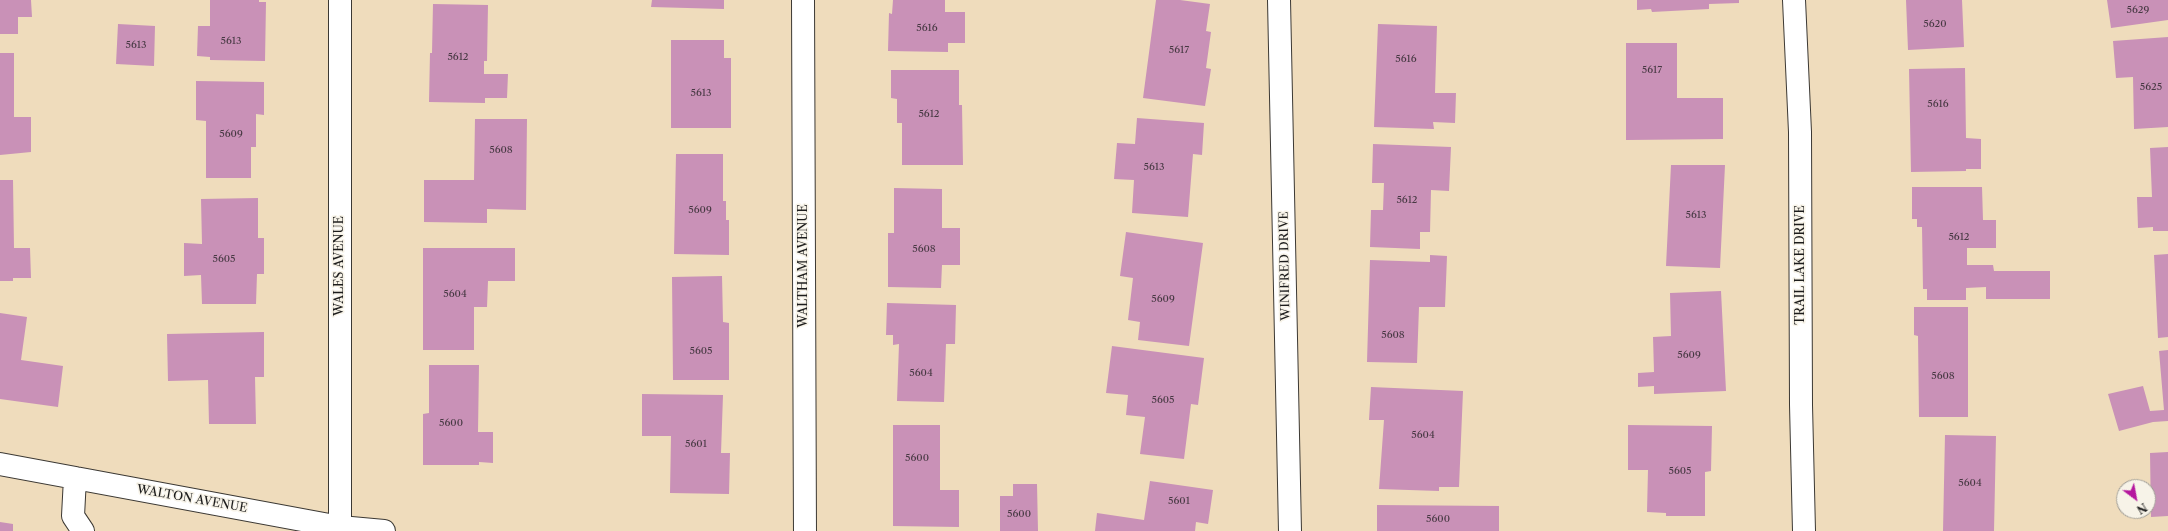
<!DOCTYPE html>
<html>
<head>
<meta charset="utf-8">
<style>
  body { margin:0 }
  #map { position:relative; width:2168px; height:531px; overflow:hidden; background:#efdcbc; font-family:"Libre Caslon Text",serif }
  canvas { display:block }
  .north { position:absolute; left:2116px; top:479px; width:40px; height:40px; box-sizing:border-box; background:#f7f3e8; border:1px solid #9f9d96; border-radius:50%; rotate:148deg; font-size:11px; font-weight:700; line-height:16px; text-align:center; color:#1c1c1c }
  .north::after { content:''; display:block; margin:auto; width:14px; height:18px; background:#b5179e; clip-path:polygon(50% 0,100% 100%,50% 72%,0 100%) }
</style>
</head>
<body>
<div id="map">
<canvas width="2168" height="531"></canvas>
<div class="north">N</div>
</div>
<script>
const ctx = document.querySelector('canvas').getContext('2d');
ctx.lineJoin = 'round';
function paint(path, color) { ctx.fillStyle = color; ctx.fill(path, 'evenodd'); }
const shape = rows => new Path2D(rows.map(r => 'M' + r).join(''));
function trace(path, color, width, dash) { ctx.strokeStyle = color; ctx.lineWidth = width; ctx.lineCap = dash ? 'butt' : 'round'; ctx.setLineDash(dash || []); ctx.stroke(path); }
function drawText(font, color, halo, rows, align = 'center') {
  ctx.font = font + ' "Libre Caslon Text",serif'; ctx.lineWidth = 3; ctx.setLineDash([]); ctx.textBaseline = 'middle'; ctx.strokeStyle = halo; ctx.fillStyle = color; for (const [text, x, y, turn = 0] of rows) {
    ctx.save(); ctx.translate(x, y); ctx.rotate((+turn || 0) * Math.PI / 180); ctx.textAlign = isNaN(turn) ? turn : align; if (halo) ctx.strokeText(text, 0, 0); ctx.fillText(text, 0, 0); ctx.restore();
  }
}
paint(shape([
  [0,0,31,0,32,17,18,17,18,34,0,34],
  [210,0,259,0,259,2,266,2,265,61,210,60,210,57,197,56,198,26,210,26],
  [652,0,724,0,724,9,651,7],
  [893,0,945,0,945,12,965,12,965,43,948,43,948,52,888,51,889,13,892,14],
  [1156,0,1180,0,1210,4,1206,31,1211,32,1206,68,1211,69,1205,106,1143,98],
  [1637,0,1739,0,1739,3,1709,4,1709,9,1652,12,1651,9,1637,10],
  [1906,0,1962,0,1964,47,1908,50],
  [2107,0,2168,0,2168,20,2111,28],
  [433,4,488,5,487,61,484,61,484,74,508,74,507,98,485,98,485,103,429,102,430,53,432,53],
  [118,24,155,26,154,66,116,64],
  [1378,24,1437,26,1435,93,1456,93,1455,123,1433,122,1434,129,1374,127],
  [2168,37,2168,127,2134,129,2133,77,2116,78,2113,41],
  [671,40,724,40,724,58,731,58,731,128,671,128],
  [1626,43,1677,43,1677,98,1723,98,1723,139,1626,140],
  [0,53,14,53,14,117,31,117,31,152,0,155],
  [1965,68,1966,138,1981,139,1981,169,1966,169,1966,171,1911,172,1909,69],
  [891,70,959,70,959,105,962,105,963,165,902,165,902,123,897,123,897,99,891,98],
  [196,81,264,82,264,115,256,114,256,147,251,147,251,178,206,178,206,121,196,120],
  [1137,118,1204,123,1202,155,1193,154,1188,217,1132,213,1134,180,1114,179,1117,143,1135,144],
  [475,119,527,119,526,210,487,209,487,223,424,222,424,180,474,180],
  [1373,144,1451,147,1449,191,1431,190,1430,232,1420,232,1420,249,1370,247,1371,210,1383,210,1384,183,1372,183],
  [2168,147,2168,231,2153,231,2153,227,2138,228,2137,197,2152,197,2150,148],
  [676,154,723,154,723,201,726,201,726,220,729,220,729,255,674,254],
  [1671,165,1725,165,1720,268,1666,266],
  [0,180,13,180,14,248,30,248,31,278,13,278,13,281,0,281],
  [1912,187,1982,187,1983,220,1996,220,1996,248,1967,248,1967,265,1993,265,1994,271,2050,271,2050,299,1986,299,1986,287,1966,288,1966,300,1927,300,1927,289,1923,289,1922,227,1917,227,1917,219,1912,219],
  [894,188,942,189,942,228,960,228,960,265,942,265,941,288,888,287,888,233,894,233],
  [258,198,258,238,264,238,264,274,257,274,256,304,202,304,201,275,184,276,184,243,202,244,201,199],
  [1126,232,1203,243,1189,346,1138,340,1140,322,1128,320,1133,278,1120,276],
  [423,248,515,248,515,281,488,281,487,307,474,307,474,350,423,350],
  [2168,254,2168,337,2158,338,2154,255],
  [1430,255,1447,256,1445,307,1419,307,1417,363,1367,362,1370,260,1430,262],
  [722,276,723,322,729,323,729,380,673,380,672,277],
  [1721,291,1726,391,1654,394,1654,386,1638,387,1638,373,1654,372,1653,337,1671,336,1670,293],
  [887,303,956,305,955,344,946,344,944,402,897,401,899,344,893,345,893,335,886,335],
  [1914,307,1968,307,1968,417,1919,417,1918,336,1914,335],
  [0,313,27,317,21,360,63,366,58,407,0,399],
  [264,332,264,377,255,377,256,424,209,424,208,380,168,381,167,334],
  [1112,346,1204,358,1198,405,1191,404,1184,459,1140,454,1145,417,1126,415,1128,395,1106,393],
  [2168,350,2168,421,2153,422,2119,431,2108,394,2143,386,2150,411,2164,410,2159,351],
  [429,365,479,365,478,432,493,432,493,463,479,462,479,465,423,465,423,414,429,413],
  [1371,387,1463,391,1459,487,1439,487,1439,491,1379,489,1384,420,1369,420],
  [642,394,723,395,721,453,730,453,729,494,670,493,671,436,642,436],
  [893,425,940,425,940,490,959,490,959,527,893,526],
  [1628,425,1712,426,1711,471,1705,472,1705,516,1666,516,1666,513,1647,512,1648,470,1628,470],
  [1945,435,1996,436,1994,531,1943,531],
  [2168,452,2168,516,2151,517,2150,453],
  [1150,481,1213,490,1208,524,1196,522,1195,531,1095,531,1097,513,1144,520],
  [1013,484,1037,484,1038,531,1000,531,1000,496,1013,496],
  [1377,505,1499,506,1499,531,1377,531],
  [0,522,13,524,13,531,0,531]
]), '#c991b7');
const minor = shape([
  [340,0,340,531],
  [803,0,805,531],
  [1279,0,1290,531],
  [1794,0,1800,132,1801,405,1804,531],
  [0,464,340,527,384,531],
  [75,478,73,516,83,531]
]);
trace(minor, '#3c3934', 24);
trace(minor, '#fff', 22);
drawText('10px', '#473943', null, [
  ["5629",2138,10],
  ["5620",1935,24],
  ["5616",927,28],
  ["5613",231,41],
  ["5613",136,45],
  ["5617",1179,50],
  ["5612",458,57],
  ["5616",1406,59],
  ["5617",1652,70],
  ["5625",2151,87],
  ["5613",701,93],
  ["5616",1938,104],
  ["5612",929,114],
  ["5609",231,134],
  ["5608",501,150],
  ["5613",1154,167],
  ["5612",1407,200],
  ["5609",700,210],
  ["5613",1696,215],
  ["5612",1959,237],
  ["5608",924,249],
  ["5605",224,259],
  ["5604",455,294],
  ["5609",1163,299],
  ["5608",1393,335],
  ["5605",701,351],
  ["5609",1689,355],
  ["5604",921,373],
  ["5608",1943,376],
  ["5605",1163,400],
  ["5600",451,423],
  ["5604",1423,435],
  ["5601",696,444],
  ["5600",917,458],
  ["5605",1680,471],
  ["5604",1970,483],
  ["5601",1179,501],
  ["5600",1019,514],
  ["5600",1438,519]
]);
drawText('12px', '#1c1c1c', '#f7f3e8', [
  ["TRAIL LAKE DRIVE",1801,265,-90],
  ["WALES AVENUE",340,266,-90],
  ["WALTHAM AVENUE",804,266,-90],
  ["WINIFRED DRIVE",1285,266,-91],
  ["WALTON AVENUE",192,499,10]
]);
</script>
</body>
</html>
